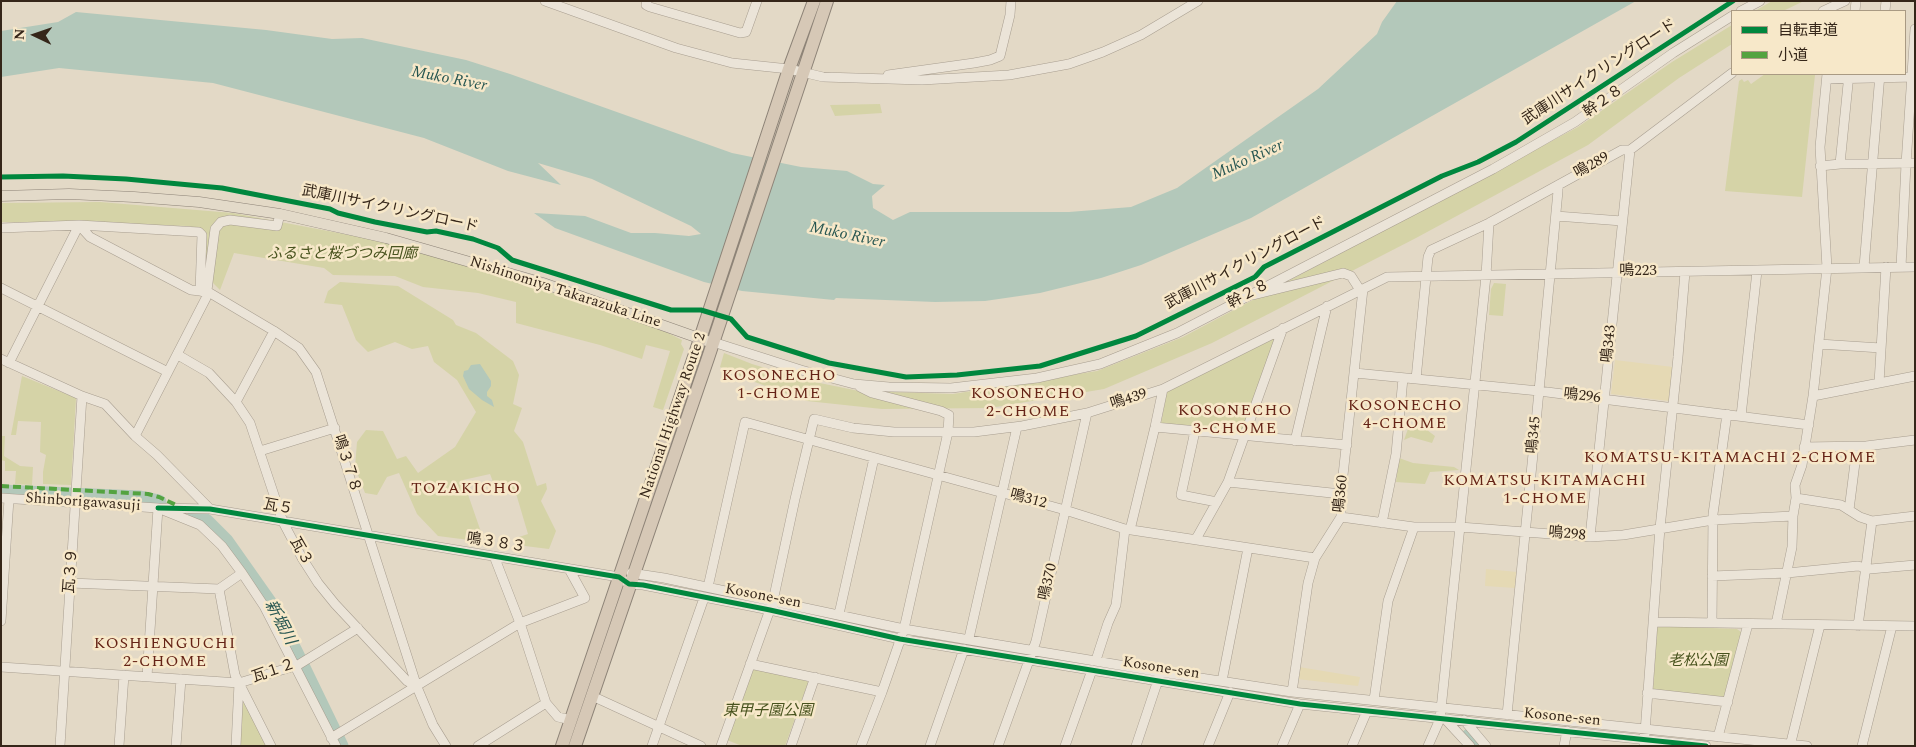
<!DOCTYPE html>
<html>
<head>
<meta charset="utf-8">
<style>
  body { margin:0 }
  #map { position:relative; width:1916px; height:747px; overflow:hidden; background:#e3d9c6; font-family:Spectral,"Noto Sans JP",serif }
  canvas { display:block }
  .frame { position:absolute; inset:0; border:2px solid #352619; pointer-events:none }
  .legend { position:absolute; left:1731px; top:10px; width:175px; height:65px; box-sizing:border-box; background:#f7e8c9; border:1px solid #a99a83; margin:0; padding:6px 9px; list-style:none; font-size:15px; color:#352619 }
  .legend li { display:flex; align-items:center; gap:10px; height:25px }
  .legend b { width:25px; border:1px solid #a99a83 }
  .north { position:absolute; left:10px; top:10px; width:50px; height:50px; -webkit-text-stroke:4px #f7e8c9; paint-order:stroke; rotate:273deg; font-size:14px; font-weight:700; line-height:20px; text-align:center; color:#352619 }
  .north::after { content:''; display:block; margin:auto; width:18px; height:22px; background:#352619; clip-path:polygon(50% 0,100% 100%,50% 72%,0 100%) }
</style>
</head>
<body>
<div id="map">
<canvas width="1916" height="747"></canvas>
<div class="frame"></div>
<ul class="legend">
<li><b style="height:6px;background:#00873e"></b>自転車道</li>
<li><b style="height:6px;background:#53a340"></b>小道</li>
</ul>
<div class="north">N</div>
</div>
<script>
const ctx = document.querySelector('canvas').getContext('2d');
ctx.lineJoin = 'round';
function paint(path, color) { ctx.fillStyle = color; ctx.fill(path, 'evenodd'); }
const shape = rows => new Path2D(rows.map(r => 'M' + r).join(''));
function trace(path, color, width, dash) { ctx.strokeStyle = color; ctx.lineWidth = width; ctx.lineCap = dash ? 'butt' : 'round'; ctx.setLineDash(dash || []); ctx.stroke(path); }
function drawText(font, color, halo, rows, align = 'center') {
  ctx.font = font + ' Spectral,"Noto Sans JP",serif'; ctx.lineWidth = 5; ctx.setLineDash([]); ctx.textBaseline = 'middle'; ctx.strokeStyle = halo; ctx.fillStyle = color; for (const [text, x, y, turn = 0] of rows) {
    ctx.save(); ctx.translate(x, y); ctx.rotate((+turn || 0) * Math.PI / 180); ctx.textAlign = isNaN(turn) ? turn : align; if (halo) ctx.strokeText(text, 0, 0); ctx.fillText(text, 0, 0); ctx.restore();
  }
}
paint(shape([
  [1615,360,1673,367,1669,401,1611,394],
  [1486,569,1517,572,1515,588,1485,586],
  [1299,667,1360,677,1358,686,1297,679]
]), '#e5d9b4');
paint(shape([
  [1772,1,1804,1,1783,11,1755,11],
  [1732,25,1732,44,1679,78,1588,145,1416,238,1212,343,1104,389,990,408,882,409,807,401,752,381,720,367,724,353,752,364,805,380,859,391,953,394,1097,371,1183,337,1578,127,1672,62],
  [1765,74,1815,75,1802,197,1725,191,1739,81,1742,79,1744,82,1748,80,1751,84],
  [880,104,882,113,835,116,830,105],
  [100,202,233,213,381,241,521,282,666,332,682,340,681,344,684,349,663,410,653,407,670,351,646,345,642,359,600,345,516,323,516,302,478,293,423,287,395,276,333,275,324,268,234,253,220,290,204,274,207,234,189,226,1,222,1,203],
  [340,282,398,286,453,320,456,325,476,333,513,361,519,375,513,404,522,408,514,431,523,442,537,486,546,483,547,489,541,501,556,531,549,549,525,546,519,537,528,534,515,490,497,492,490,474,463,480,481,532,469,540,438,536,417,514,399,473,387,477,377,495,365,493,355,467,357,442,366,430,383,431,397,459,406,456,418,473,455,447,476,412,457,380,434,362,428,346,412,349,395,342,368,352,356,340,342,305,324,303,328,291],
  [1494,283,1506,284,1503,316,1489,315,1491,289],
  [1273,337,1276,339,1245,427,1240,431,1161,424,1167,390],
  [22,376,76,398,71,485,43,484,43,472,46,455,40,452,41,422,18,421,16,435,11,435],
  [1409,426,1423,427,1435,436,1432,443,1411,437,1404,440],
  [1,436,5,436,4,456,20,466,33,467,32,485,15,484,16,471,5,471,5,461,1,460],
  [1399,458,1413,463,1454,467,1459,470,1430,472,1425,484,1396,482],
  [1660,626,1737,629,1741,632,1725,698,1653,691,1657,628],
  [755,668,806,679,808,683,785,746,742,746,727,740,753,670],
  [246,702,267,746,239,746,242,703]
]), '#d5d3a7');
paint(shape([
  [1397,1,1636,1,1251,218,1141,265,1101,278,1040,293,985,301,935,302,836,298,834,300,742,291,704,282,555,228,534,213,585,216,631,233,655,233,689,236,701,234,691,226,592,179,538,163,561,185,508,171,424,138,213,83,59,68,1,77,1,31,58,22,76,12,266,30,332,39,362,38,466,60,510,74,732,153,801,167,847,171,873,184,885,185,872,196,873,208,893,220,910,212,1069,212,1131,207,1177,188,1318,89,1377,34,1382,22],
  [480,364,491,381,491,386,487,392,487,396,492,400,494,407,482,400,469,389,463,376,464,371,468,370,471,365]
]), '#b3c8ba');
trace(shape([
  [1,492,140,498,159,502],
  [195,516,206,521,226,541,269,602,295,651,341,746],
  [1469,736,1478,746]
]), '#b3c8ba', 15);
const minor = shape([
  [545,1,676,48,732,63,789,69,823,77,922,80,1009,75,1069,64,1103,52,1141,35,1198,1],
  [647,1,646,5,650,7,740,33,746,32,757,1],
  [1741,11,1760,1],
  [1823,11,1845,1],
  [1855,11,1856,1],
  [1885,11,1886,1],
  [888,75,974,63,990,60,1000,56,1010,15,1011,1],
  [1827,79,1915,77],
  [1840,164,1849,74],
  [1820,166,1840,164,1915,163],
  [1556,216,1622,221],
  [1,228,79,225,199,232,202,235,200,291,210,293,274,331,299,348,316,372,417,687,433,725,446,746],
  [1864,267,1880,74],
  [1901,267,1906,164,1915,29],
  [1,288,168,372],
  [1253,295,1343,273,1351,276,1360,290],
  [713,342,801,370,854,384,889,387,951,388,1037,378,1100,364,1177,333,1493,169,1575,122,1673,53,1732,16],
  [1819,344,1881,348],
  [178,355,209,373,236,402,250,423,283,522,302,558,318,583,335,604,407,681,417,687],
  [1,359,82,396,105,404,135,436,157,455,210,509],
  [9,363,79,225,90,237,191,290,200,291],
  [1355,373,1539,391,1809,425],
  [1416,379,1428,257,1431,250,1489,223],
  [1879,383,1886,267],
  [860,387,872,393,941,411,949,415,948,432,904,629,882,692,861,746],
  [1813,396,1915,376],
  [236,402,274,331],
  [1741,416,1757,271],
  [1155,427,1347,445],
  [1195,431,1181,495,1217,502],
  [135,436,206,298,215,229,221,222,230,220,277,226,280,214],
  [1295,441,1327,306],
  [1804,447,1866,446,1915,440],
  [260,451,335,428],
  [1228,482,1341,494],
  [1,498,158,508,200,525,222,546,242,573,264,606,336,746],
  [1796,498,1841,505,1860,517,1872,521,1915,516],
  [158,508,210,509,619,577,629,584,643,585,770,610,900,639,1300,704,1706,746],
  [1849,510,1857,447],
  [1341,517,1414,527,1460,527,1590,537,1623,535,1713,520,1793,516],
  [1382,523,1396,454,1403,378],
  [1130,530,1155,427,1163,389],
  [1590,537,1630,150],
  [1196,539,1228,482,1283,328],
  [494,556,520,623,546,703,558,717,571,720],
  [631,573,664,578,904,629,1161,672,1292,692,1807,746],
  [1712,576,1787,573,1858,566,1870,569,1915,565],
  [70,583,219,589,242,573],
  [708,587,745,422,1065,510,1125,529,1315,558],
  [219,589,235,675,271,746],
  [839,614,874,458],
  [1,621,9,499],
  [1653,622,1915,626],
  [1712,623,1713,514,1727,414],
  [1776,624,1792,547,1793,516,1796,498,1795,485,1802,465,1813,396,1827,268,1820,147,1827,74],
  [1858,626,1872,521],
  [969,638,1017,427],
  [1096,660,1108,623,1116,605,1125,529],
  [750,664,882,692],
  [1,667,239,683,298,665,358,628],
  [147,677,158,508],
  [1222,681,1248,548],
  [1292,692,1308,583,1315,558,1341,517,1341,494,1363,289],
  [1647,693,1728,702],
  [592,696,701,746],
  [1374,700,1388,601,1414,527],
  [1507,715,1533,454,1558,191,1558,185],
  [1446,720,1470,746],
  [1464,720,1486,746],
  [1718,737,1748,624],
  [331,738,520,623,585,598,569,569],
  [60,746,82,396],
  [119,746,124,675],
  [176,746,181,679],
  [236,746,239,683],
  [478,746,546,703],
  [652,746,704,598],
  [721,746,773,601,795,499,814,419,853,428,894,432,974,432,1022,426,1087,413,1163,389,1387,277,1915,267],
  [791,746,815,677],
  [930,746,964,649],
  [998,746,1036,641,1087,413],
  [1065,746,1092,670],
  [1136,746,1159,677],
  [1208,746,1230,692],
  [1282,746,1300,704],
  [1352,746,1367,711],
  [1428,746,1440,719,1486,276,1489,223,1622,150,1630,150,1732,73],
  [1564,746,1567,731],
  [1644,746,1660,528,1678,357,1685,272],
  [1790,746,1820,625],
  [1862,746,1892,626]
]);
const major = shape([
  [1,196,69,194,134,197,199,202,280,214,386,238,543,283,707,341]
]);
const highway = shape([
  [562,746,695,354,789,69,814,1],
  [575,746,708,358,827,1]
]);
trace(minor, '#a89e90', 10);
trace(major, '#8d8377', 11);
trace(highway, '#8d8377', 14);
trace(minor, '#ebe4d8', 9);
trace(major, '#e3dac9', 10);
trace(highway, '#d6c8b6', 12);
trace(shape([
  [1,486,148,494,159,497,176,505]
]), '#53a340', 4, [8, 4]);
trace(shape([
  [1,177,63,176,126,179,222,188,330,209,338,213,375,222,427,232,436,231,473,239,498,248,512,260,671,310,701,310,731,319,747,337,829,363,906,377,957,375,1040,366,1136,336,1255,277,1264,267,1442,176,1478,162,1516,142,1733,1],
  [158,508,210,509,619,577,629,584,643,585,770,610,900,639,1300,704,1706,746]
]), '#00873e', 5);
drawText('15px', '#352619', '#f7e8c9', [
  ["武庫川サイクリングロード",1600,73,-33],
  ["幹２８",1604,102,-35],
  ["鳴289",1592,166,-29],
  ["武庫川サイクリングロード",390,210,12],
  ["武庫川サイクリングロード",1246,264,-28],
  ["鳴223",1638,272],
  ["Nishinomiya Takarazuka Line",565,293,18],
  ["幹２８",1249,295,-28],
  ["鳴343",1610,344,-84],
  ["鳴296",1582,397,7],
  ["鳴439",1129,400,-18],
  ["National Highway Route 2",674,416,-71],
  ["鳴345",1535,435,-85],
  ["鳴３７８",346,464,72],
  ["鳴360",1342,494,-84],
  ["鳴312",1028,500,15],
  ["Shinborigawasuji",83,503,4],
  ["瓦５",278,508,10],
  ["鳴298",1567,535,5],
  ["鳴３８３",496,544,9],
  ["瓦３",300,552,60],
  ["瓦３９",72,571,-86],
  ["鳴370",1049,582,-77],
  ["Kosone-sen",763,597,11],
  ["Kosone-sen",1161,669,9],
  ["瓦１２",274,672,-19],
  ["Kosone-sen",1562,718,6]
]);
drawText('italic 15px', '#48531e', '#f7e8c9', [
  ["ふるさと桜づつみ回廊",342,255],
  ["老松公園",1698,662],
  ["東甲子園公園",768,712]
]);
drawText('italic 16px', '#275651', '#f7e8c9', [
  ["Muko River",449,80,11],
  ["Muko River",1248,161,-24],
  ["Muko River",847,236,12],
  ["新堀川",279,623,62]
]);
ctx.letterSpacing = '1px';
drawText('16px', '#652316', '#f7e8c9', [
  ["KOSONECHO",779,377],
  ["1-CHOME",779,395],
  ["KOSONECHO",1028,395],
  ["2-CHOME",1028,413],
  ["KOSONECHO",1405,407],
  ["4-CHOME",1405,425],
  ["KOSONECHO",1235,412],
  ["3-CHOME",1235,430],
  ["KOMATSU-KITAMACHI 2-CHOME",1730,459],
  ["KOMATSU-KITAMACHI",1545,482],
  ["1-CHOME",1545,500],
  ["TOZAKICHO",466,490],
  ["KOSHIENGUCHI",165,645],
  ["2-CHOME",165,663]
]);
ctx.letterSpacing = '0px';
</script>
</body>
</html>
